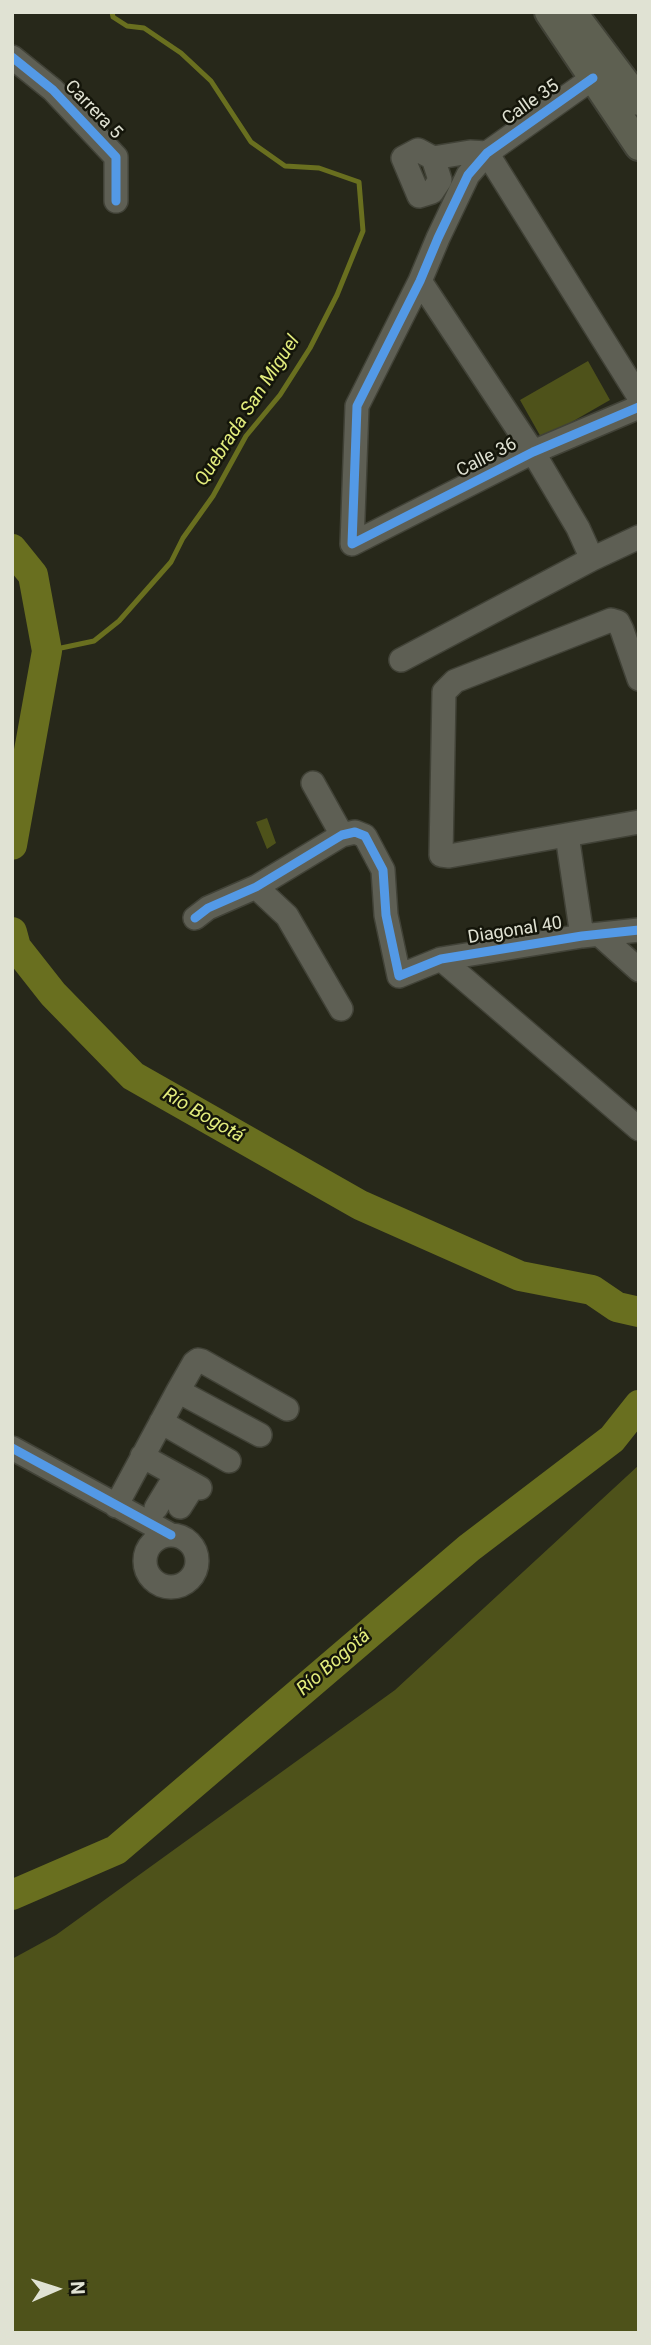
<!DOCTYPE html>
<html>
<head>
<meta charset="utf-8">
<style>
  body { margin:0 }
  #map { position:relative; width:651px; height:2345px; overflow:hidden; background:#27281a; font-family:Roboto,sans-serif }
  canvas { display:block }
  .frame { position:absolute; inset:0; border:14px solid #e0e2d3; pointer-events:none }
  .north { position:absolute; left:21px; top:2254px; width:70px; height:70px; -webkit-text-stroke:5px #14150a; paint-order:stroke; rotate:87deg; font-size:19px; font-weight:700; line-height:28px; text-align:center; color:#e0e2d3 }
  .north::after { content:''; display:block; margin:auto; width:24px; height:32px; background:#e0e2d3; clip-path:polygon(50% 0,100% 100%,50% 72%,0 100%) }
</style>
</head>
<body>
<div id="map">
<canvas width="651" height="2345"></canvas>
<div class="frame"></div>
<div class="north">N</div>
</div>
<script>
const ctx = document.querySelector('canvas').getContext('2d');
ctx.lineJoin = 'round';
function paint(path, color) { ctx.fillStyle = color; ctx.fill(path, 'evenodd'); }
const shape = rows => new Path2D(rows.map(r => 'M' + r).join(''));
function trace(path, color, width, dash) { ctx.strokeStyle = color; ctx.lineWidth = width; ctx.lineCap = dash ? 'butt' : 'round'; ctx.setLineDash(dash || []); ctx.stroke(path); }
function drawText(font, color, halo, rows, align = 'center') {
  ctx.font = font + ' Roboto,sans-serif'; ctx.lineWidth = 5; ctx.setLineDash([]); ctx.textBaseline = 'middle'; ctx.strokeStyle = halo; ctx.fillStyle = color; for (const [text, x, y, turn = 0] of rows) {
    ctx.save(); ctx.translate(x, y); ctx.rotate((+turn || 0) * Math.PI / 180); ctx.textAlign = isNaN(turn) ? turn : align; if (halo) ctx.strokeText(text, 0, 0); ctx.fillText(text, 0, 0); ctx.restore();
  }
}
paint(shape([
  [588,361,610,400,542,439,520,400],
  [267,818,276,843,267,849,256,822],
  [639,1465,639,2333,12,2333,12,1959,56,1935,395,1690]
]), '#4e521a');
trace(shape([
  [47,651,94,641,119,621,171,562,183,538,213,496,246,436,280,395,310,348,337,295,363,231,359,182,319,168,285,166,251,142,211,81,181,53,144,28,127,26,113,17,112,12]
]), '#696f1f', 5);
trace(shape([
  [12,549,33,575,47,651,12,845],
  [12,932,16,947,53,994,133,1076,360,1205,520,1276,592,1290,617,1307,639,1312],
  [12,1895,116,1850,469,1548,612,1439,639,1405]
]), '#696f1f', 30);
const minor = shape([
  [12,57,53,90,116,157,116,201],
  [593,78,487,153,468,175,438,238,420,281,357,406,352,544,533,452,639,407],
  [487,153,639,397],
  [433,158,440,180,432,192,419,196,403,158,418,150,433,158,470,152,487,153],
  [420,281,533,452,578,528,592,559],
  [401,660,592,559,639,537],
  [639,679,622,630,618,622,611,620,455,681,444,692,441,855,449,856,639,822],
  [313,783,342,835],
  [567,835,582,936],
  [256,887,287,916,341,1009],
  [195,918,208,908,256,887,342,835,355,832,365,836,383,870,386,915,399,976,441,959,582,936,639,930],
  [600,935,639,970],
  [441,959,639,1129],
  [178,1391,260,1435],
  [161,1422,229,1461],
  [12,1448,171,1535],
  [142,1456,200,1488],
  [116,1506,178,1391,194,1363,198,1360,202,1361,287,1409],
  [180,1507,194,1485],
  [156,1508,176,1475],
  '145 1561a26 26 0 1 1 52 0a26 26 0 1 1-52 0Z'
]);
const major = shape([
  [549,12,639,146],
  [572,12,639,101]
]);
trace(minor, '#414237', 26);
trace(major, '#414237', 32);
trace(minor, '#5e5f54', 23);
trace(major, '#5e6051', 28);
trace(shape([
  [12,57,53,90,116,157,116,201],
  [593,78,487,153,468,175,438,238,420,281,357,406,352,544,533,452,639,407],
  [195,918,208,908,256,887,342,835,355,832,365,836,383,870,386,915,399,976,441,959,582,936,639,930],
  [12,1448,171,1535]
]), '#5399e6', 9);
drawText('18px', '#e0e2d3', '#14150a', [
  ["Calle 35",531,103,-35],
  ["Carrera 5",93,110,46],
  ["Calle 36",487,458,-27],
  ["Diagonal 40",515,931,-9]
]);
drawText('italic 19px', '#e2ec7c', '#14150a', [
  ["Quebrada San Miguel",248,411,-57],
  ["Río Bogotá",203,1116,30],
  ["Río Bogotá",334,1663,-41]
]);
</script>
</body>
</html>
